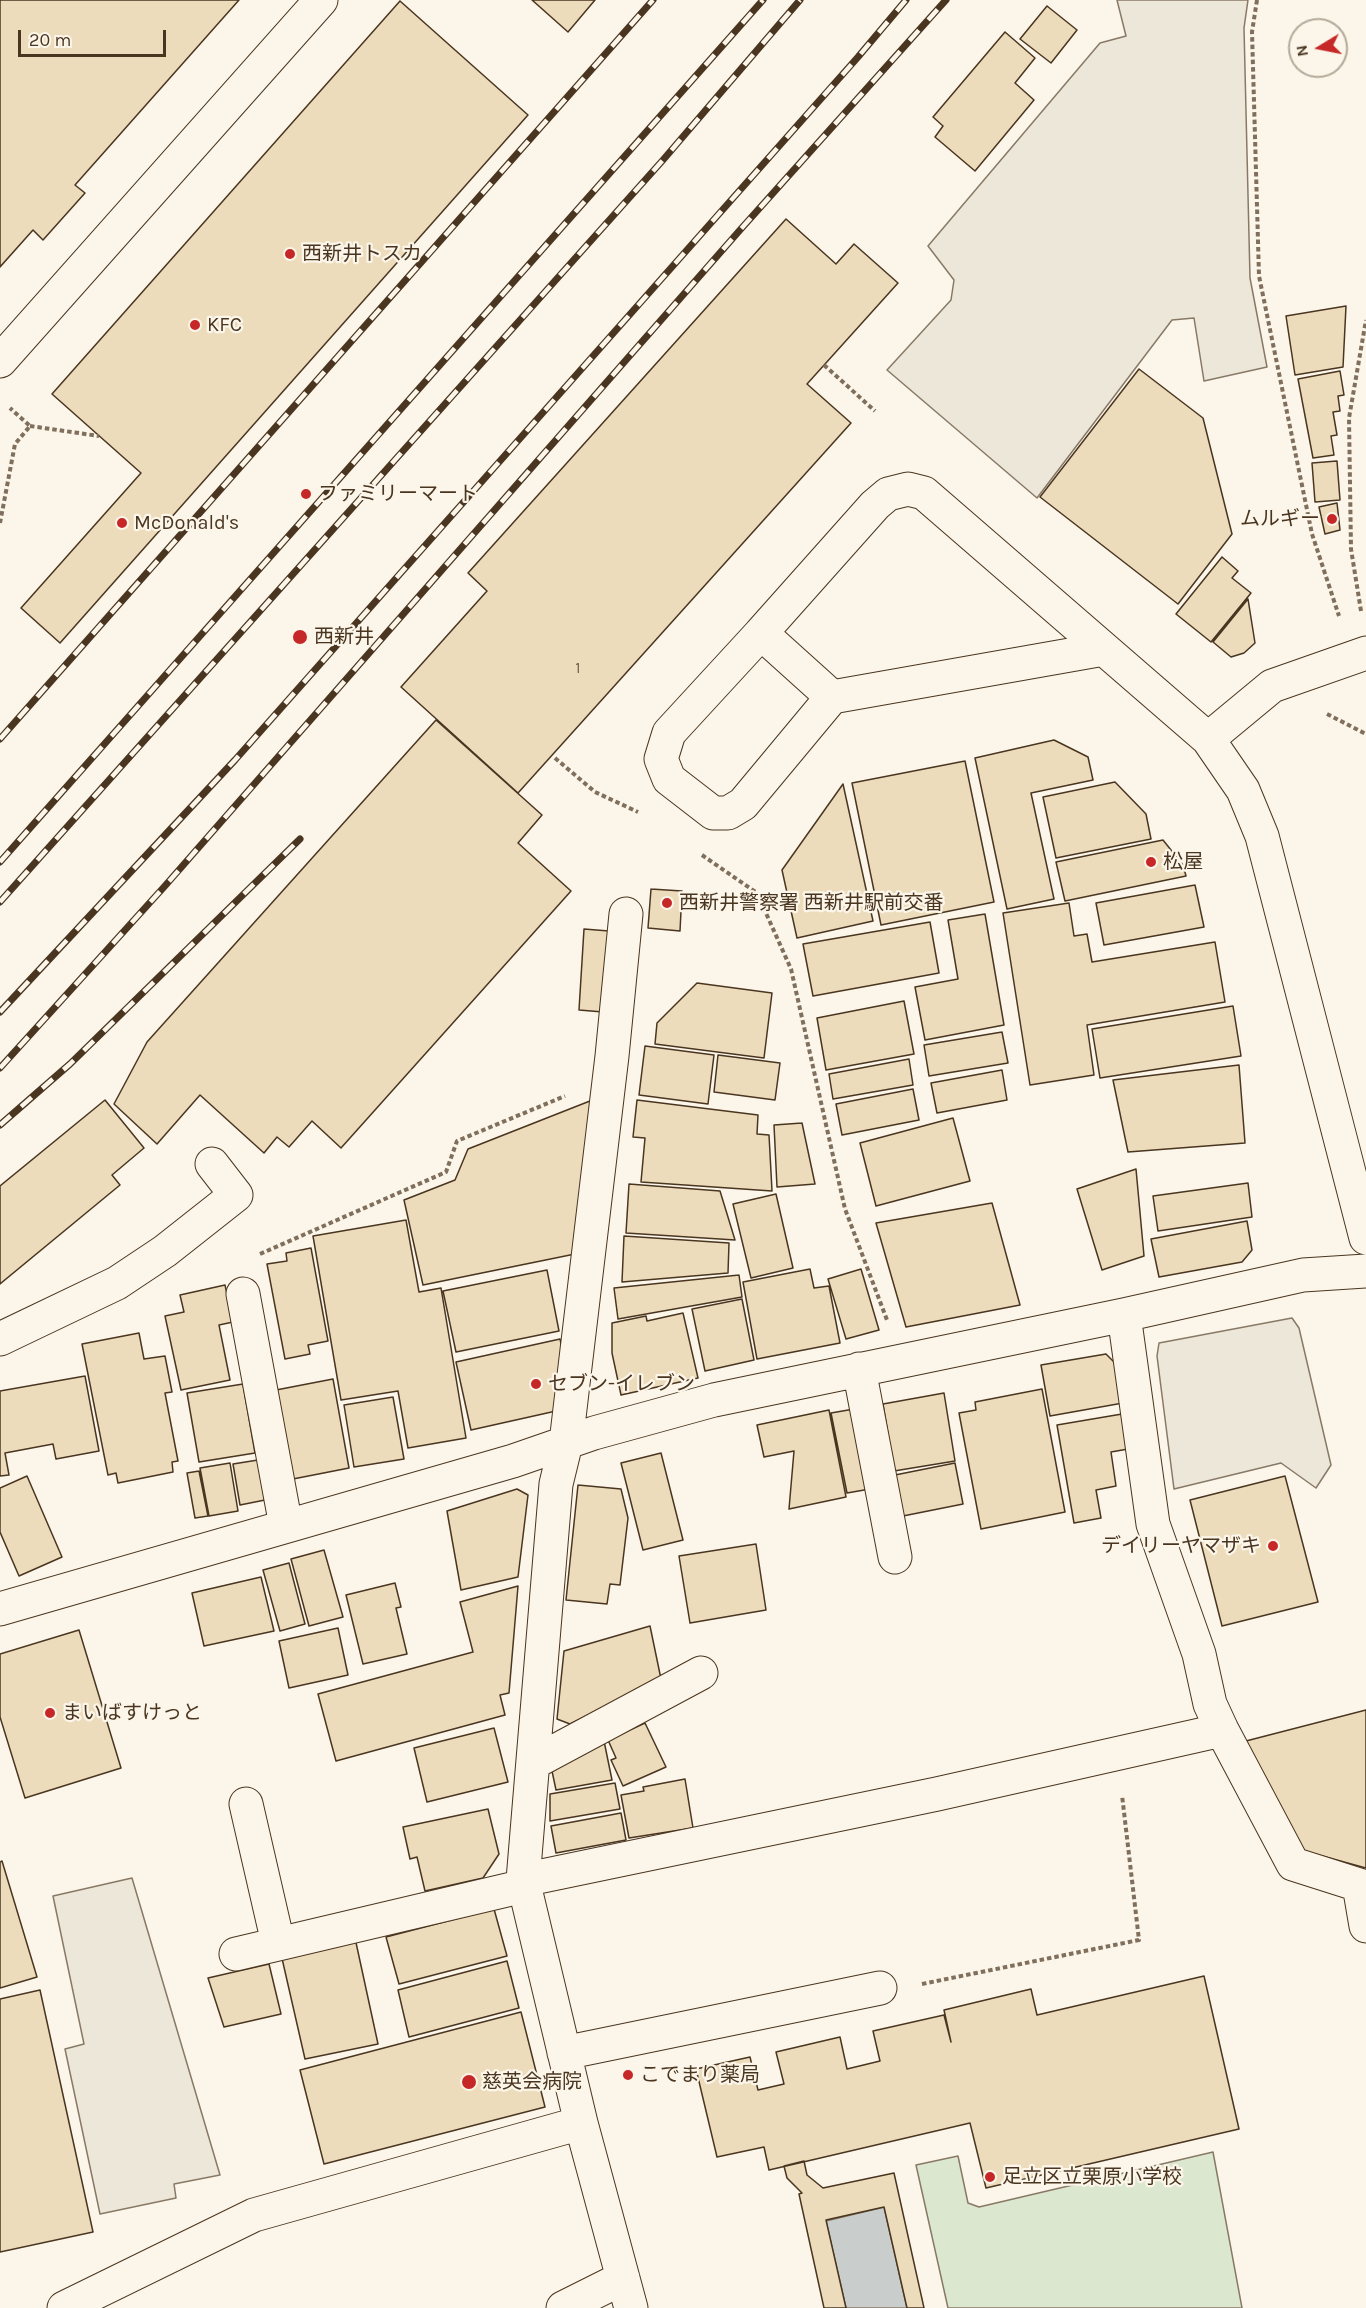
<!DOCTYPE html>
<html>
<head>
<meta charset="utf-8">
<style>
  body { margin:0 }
  #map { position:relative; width:1366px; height:2308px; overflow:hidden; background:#fbf6e9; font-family:Karla,sans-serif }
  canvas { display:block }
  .north { position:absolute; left:1288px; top:18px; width:60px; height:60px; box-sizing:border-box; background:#fbf6e9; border:2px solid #b4a999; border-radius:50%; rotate:260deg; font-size:16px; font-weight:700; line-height:24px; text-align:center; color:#4a3520 }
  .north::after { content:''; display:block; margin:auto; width:21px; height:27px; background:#c62828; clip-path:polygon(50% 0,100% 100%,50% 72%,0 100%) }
  .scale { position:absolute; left:18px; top:30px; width:148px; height:27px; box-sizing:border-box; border:3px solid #4a3520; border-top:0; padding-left:8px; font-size:18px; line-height:21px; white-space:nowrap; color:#4a3520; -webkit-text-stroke:4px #fbf6e9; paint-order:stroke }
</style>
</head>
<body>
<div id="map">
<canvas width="1366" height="2308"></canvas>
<div class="north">N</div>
<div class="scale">20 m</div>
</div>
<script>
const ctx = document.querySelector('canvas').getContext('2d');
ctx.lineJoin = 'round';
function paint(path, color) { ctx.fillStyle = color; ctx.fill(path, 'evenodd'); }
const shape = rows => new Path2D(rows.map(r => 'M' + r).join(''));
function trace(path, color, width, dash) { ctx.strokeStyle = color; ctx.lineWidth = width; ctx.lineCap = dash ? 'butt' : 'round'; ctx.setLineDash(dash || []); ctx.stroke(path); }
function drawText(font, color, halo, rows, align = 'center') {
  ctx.font = font + ' Karla,"Noto Sans JP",sans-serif'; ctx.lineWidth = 4.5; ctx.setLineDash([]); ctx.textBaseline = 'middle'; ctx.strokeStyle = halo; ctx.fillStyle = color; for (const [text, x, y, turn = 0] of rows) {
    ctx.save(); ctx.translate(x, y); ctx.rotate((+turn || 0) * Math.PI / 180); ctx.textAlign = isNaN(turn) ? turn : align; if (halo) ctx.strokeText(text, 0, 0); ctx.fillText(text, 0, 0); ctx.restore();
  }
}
const green = shape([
  [1213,2152,1242,2308,948,2308,916,2165,958,2156,968,2203,979,2207,1213,2152]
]);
paint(green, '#dce7d0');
trace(green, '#887966', 1.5);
const parking = shape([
  [1117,0,1248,0,1244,28,1250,278,1267,367,1204,381,1194,318,1172,320,1037,498,887,370,951,300,954,280,928,246,1100,43,1126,36,1117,0],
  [1292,1318,1299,1328,1331,1465,1316,1488,1281,1463,1174,1489,1157,1356,1159,1343,1292,1318],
  [132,1878,220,2175,174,2184,176,2198,100,2214,65,2049,84,2044,53,1896,132,1878]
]);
paint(parking, '#ede7d9');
trace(parking, '#887966', 1.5);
const water = shape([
  [884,2207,907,2308,846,2308,826,2221,884,2207]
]);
paint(water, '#c9cecd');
trace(water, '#887966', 1.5);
const building = shape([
  [0,0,239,0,75,185,85,193,43,240,33,230,0,267,0,0],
  [532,0,595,0,568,32,532,0],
  [400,1,528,115,60,643,21,608,141,473,52,394,400,1],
  [1047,6,1077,30,1051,63,1020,39,1047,6],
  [1005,32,1035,58,1015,83,1034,100,975,171,935,137,943,126,933,117,1005,32],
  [786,219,836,264,854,244,898,283,807,384,851,423,518,793,401,687,487,591,468,573,786,219],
  [1346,306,1343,367,1295,375,1286,316,1346,306],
  [1139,369,1203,418,1232,534,1178,604,1040,497,1139,369],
  [1340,371,1344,395,1338,396,1340,411,1333,412,1337,435,1331,436,1334,455,1313,458,1298,379,1340,371],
  [1337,461,1340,500,1315,502,1312,463,1337,461],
  [1337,503,1340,530,1325,534,1319,507,1337,503],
  [1222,557,1238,571,1232,578,1251,593,1211,642,1176,614,1222,557],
  [1248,599,1255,643,1244,653,1231,657,1213,642,1248,599],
  [436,720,542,815,518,843,571,891,341,1148,312,1121,289,1147,277,1137,264,1153,200,1095,157,1144,114,1104,147,1042,436,720],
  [1054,740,1088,757,1093,780,1031,793,1054,899,1007,909,975,758,1054,740],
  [965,761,994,902,881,925,852,783,965,761],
  [1115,782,1146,814,1151,839,1056,858,1043,797,1115,782],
  [843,784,873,921,797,938,782,870,843,784],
  [1163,840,1183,865,1186,876,1065,901,1056,862,1163,840],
  [1195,885,1204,927,1104,945,1096,903,1195,885],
  [651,889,682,891,680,931,648,928,651,889],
  [1069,903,1074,936,1087,934,1092,962,1215,942,1225,1002,1087,1025,1094,1075,1030,1085,1003,913,1069,903],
  [985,914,1004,1025,925,1040,915,987,958,979,948,920,985,914],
  [930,922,939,973,813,996,803,944,930,922],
  [584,929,609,931,603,1012,579,1010,584,929],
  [697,983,772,993,764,1058,655,1044,657,1023,697,983],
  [904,1001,914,1054,826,1070,817,1018,904,1001],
  [1233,1006,1241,1056,1100,1078,1092,1029,1233,1006],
  [1002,1032,1008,1063,929,1076,924,1045,1002,1032],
  [645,1046,714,1055,708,1104,639,1095,645,1046],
  [718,1055,780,1063,775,1100,714,1092,718,1055],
  [909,1059,913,1085,833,1099,829,1074,909,1059],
  [1239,1065,1245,1143,1128,1152,1113,1080,1239,1065],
  [1002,1070,1007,1100,937,1113,931,1083,1002,1070],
  [913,1089,919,1120,842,1135,836,1104,913,1089],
  [595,1099,575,1254,423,1285,404,1200,455,1180,468,1149,595,1099],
  [105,1100,144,1148,112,1175,120,1185,0,1284,0,1186,105,1100],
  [637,1100,758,1115,757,1134,769,1135,772,1191,641,1182,645,1138,633,1137,637,1100],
  [953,1118,970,1181,876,1206,860,1143,953,1118],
  [802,1123,815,1184,777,1187,774,1125,802,1123],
  [1136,1169,1144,1256,1102,1270,1077,1189,1136,1169],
  [1248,1183,1252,1217,1158,1231,1153,1196,1248,1183],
  [629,1184,720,1191,735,1240,626,1233,629,1184],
  [776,1194,793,1268,751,1278,733,1204,776,1194],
  [992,1203,1020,1305,906,1327,876,1223,992,1203],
  [406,1220,419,1292,441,1288,466,1438,408,1448,398,1391,341,1400,313,1236,406,1220],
  [1247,1221,1252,1250,1242,1262,1159,1277,1151,1239,1247,1221],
  [624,1236,729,1243,728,1273,622,1282,624,1236],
  [311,1248,328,1341,308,1345,310,1354,285,1359,267,1264,287,1261,286,1253,311,1248],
  [810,1269,814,1288,829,1286,840,1343,757,1359,743,1282,810,1269],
  [861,1269,879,1330,846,1339,828,1279,861,1269],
  [547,1270,559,1331,456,1352,443,1291,547,1270],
  [739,1275,742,1297,618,1319,614,1288,739,1275],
  [225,1285,233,1322,219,1325,230,1380,181,1390,165,1316,184,1312,180,1295,225,1285],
  [742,1299,754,1360,705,1371,692,1309,742,1299],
  [683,1313,698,1378,621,1395,612,1353,612,1323,646,1316,647,1321,683,1313],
  [139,1333,144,1359,165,1356,172,1392,165,1393,178,1461,172,1462,173,1472,118,1483,116,1473,108,1475,82,1344,139,1333],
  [560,1339,569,1382,556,1411,471,1430,456,1362,560,1339],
  [1106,1354,1116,1364,1123,1403,1050,1416,1041,1365,1106,1354],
  [85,1376,99,1451,56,1459,53,1444,5,1453,9,1475,0,1476,0,1391,85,1376],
  [333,1379,349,1468,293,1479,276,1390,333,1379],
  [243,1384,255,1453,199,1462,187,1393,243,1384],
  [1042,1389,1065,1512,981,1529,959,1413,976,1410,975,1402,1042,1389],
  [944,1393,955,1461,894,1471,883,1404,944,1393],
  [393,1397,404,1459,354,1467,344,1405,393,1397],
  [854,1409,870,1489,847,1493,831,1413,854,1409],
  [829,1410,846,1497,789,1509,794,1451,764,1457,757,1425,829,1410],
  [1122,1414,1128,1449,1111,1452,1116,1486,1096,1490,1101,1518,1074,1523,1057,1425,1122,1414],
  [661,1453,683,1540,643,1550,621,1463,661,1453],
  [258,1460,265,1500,240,1505,233,1464,258,1460],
  [230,1463,238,1511,209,1516,200,1468,230,1463],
  [955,1463,963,1504,903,1516,895,1475,955,1463],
  [199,1471,208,1516,195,1518,187,1473,199,1471],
  [27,1476,62,1557,19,1576,0,1532,0,1488,27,1476],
  [1285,1476,1318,1602,1222,1626,1190,1500,1285,1476],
  [578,1485,621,1489,628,1518,620,1585,610,1584,607,1604,566,1600,578,1485],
  [517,1489,528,1495,518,1577,461,1590,447,1511,517,1489],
  [756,1544,766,1610,690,1623,679,1556,756,1544],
  [324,1550,343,1617,309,1626,291,1559,324,1550],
  [289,1563,305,1624,280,1631,263,1570,289,1563],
  [261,1577,274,1631,204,1646,192,1593,261,1577],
  [395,1583,401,1607,396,1608,407,1654,363,1664,346,1595,395,1583],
  [518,1586,509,1693,500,1695,505,1715,336,1761,318,1694,473,1652,460,1602,518,1586],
  [650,1626,661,1679,570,1724,557,1719,564,1651,650,1626],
  [338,1628,348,1675,289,1688,279,1641,338,1628],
  [79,1630,121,1768,25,1798,0,1717,0,1654,79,1630],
  [1366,1710,1366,1868,1304,1851,1246,1741,1366,1710],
  [645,1723,666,1767,623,1786,611,1760,616,1758,608,1740,645,1723],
  [494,1728,508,1782,427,1802,414,1748,494,1728],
  [604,1741,612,1780,556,1790,552,1771,604,1741],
  [685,1779,693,1828,629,1838,621,1795,644,1791,643,1787,685,1779],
  [615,1783,620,1809,550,1821,550,1794,615,1783],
  [488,1809,499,1854,483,1878,425,1891,417,1857,410,1859,403,1827,488,1809],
  [621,1813,626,1840,556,1853,551,1826,621,1813],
  [2,1861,37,1977,0,1988,0,1862,2,1861],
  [494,1909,507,1956,399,1984,386,1937,494,1909],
  [355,1938,378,2044,305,2059,281,1954,355,1938],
  [507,1961,519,2008,409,2037,398,1990,507,1961],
  [269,1964,281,2014,224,2027,208,1978,269,1964],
  [1204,1976,1239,2129,986,2188,970,2123,769,2170,764,2147,717,2157,696,2069,750,2057,758,2090,784,2084,776,2052,840,2037,847,2069,880,2061,873,2031,944,2015,951,2042,944,2010,1031,1989,1037,2015,1204,1976],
  [40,1990,93,2232,0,2252,0,1999,40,1990],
  [521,2012,545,2107,324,2164,300,2070,521,2012],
  [804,2161,807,2175,823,2188,894,2173,924,2308,907,2308,884,2207,826,2220,846,2308,824,2308,799,2194,802,2193,787,2178,784,2166,804,2161]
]);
paint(building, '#ecdcbc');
trace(building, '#4a3520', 1.5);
const minor = shape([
  [0,361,321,0],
  [761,633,669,733,661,759,669,779,713,813,728,813,743,804,832,697],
  [1104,649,832,697,761,633,875,505,888,494,908,489,924,493,1208,739,1243,790,1262,836,1366,1238],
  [1208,739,1272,686,1366,653],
  [626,914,612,1056,570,1409,566,1443,556,1484,523,1880,581,2123,631,2308],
  [243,1294,286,1526],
  [1124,1315,1153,1524,1199,1654,1210,1704,1222,1730,1293,1864,1359,1885,1366,1926],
  [0,1339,117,1283,165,1251,236,1195,212,1164],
  [859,1369,895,1557],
  [0,1609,513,1461,594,1433,714,1400,1124,1315,1303,1275,1366,1271],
  [533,1763,701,1673],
  [246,1804,278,1943],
  [523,1880,937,1794,1222,1730],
  [236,1954,524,1886],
  [564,2053,880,1988],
  [64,2308,254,2215,581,2123],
  [563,2308,623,2278]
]);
trace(minor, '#4a3520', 35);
trace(shape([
  [1257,0,1252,32,1259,276,1312,534,1339,616],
  [824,365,875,411],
  [30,426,99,436],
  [0,523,15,444,30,426,10,408],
  [1361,611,1351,549,1349,418,1366,320],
  [1327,714,1366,734],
  [555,758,595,792,638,812],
  [702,855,757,893,791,969,845,1209,887,1320],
  [260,1254,446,1172,457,1141,565,1096],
  [922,1984,1139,1940,1122,1795]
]), '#7f6f5c', 4, [4.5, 3]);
trace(minor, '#fbf6e9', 33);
const rail = shape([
  [0,739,653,0],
  [0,862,763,0],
  [0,902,663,160,800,0],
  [0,1012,235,760,858,57,906,0],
  [0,1068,164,887,740,230,946,0],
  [0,1125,70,1064,300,839]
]);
trace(rail, '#4a3520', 7);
trace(rail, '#fbf6e9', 4.5, [14]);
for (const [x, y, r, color] of [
  [290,254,6,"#c62828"],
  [195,325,6,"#c62828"],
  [306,494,6,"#c62828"],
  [1332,519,6,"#c62828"],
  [122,523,6,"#c62828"],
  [300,637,8,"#c62828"],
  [1151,862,6,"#c62828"],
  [667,903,6,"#c62828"],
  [536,1384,6,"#c62828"],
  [1273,1546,6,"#c62828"],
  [50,1713,6,"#c62828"],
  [628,2075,6,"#c62828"],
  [469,2082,8,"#c62828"],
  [990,2177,6,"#c62828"]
]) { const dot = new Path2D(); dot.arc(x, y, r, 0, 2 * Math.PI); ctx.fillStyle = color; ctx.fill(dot); trace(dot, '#fbf6e9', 2); }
drawText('16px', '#725f47', null, [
  ["1",578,668]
]);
drawText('20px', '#4a3520', '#fbf6e9', [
  ["西新井トスカ",302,254],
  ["KFC",207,325],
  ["ファミリーマート",318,494],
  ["ムルギー",1320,519,"right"],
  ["McDonald's",134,523],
  ["西新井",314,637],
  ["松屋",1163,862],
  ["西新井警察署 西新井駅前交番",679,903],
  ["セブン-イレブン",548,1384],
  ["デイリーヤマザキ",1261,1546,"right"],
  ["まいばすけっと",62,1713],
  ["こでまり薬局",640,2075],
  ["慈英会病院",482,2082],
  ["足立区立栗原小学校",1002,2177]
], 'left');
</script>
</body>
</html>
